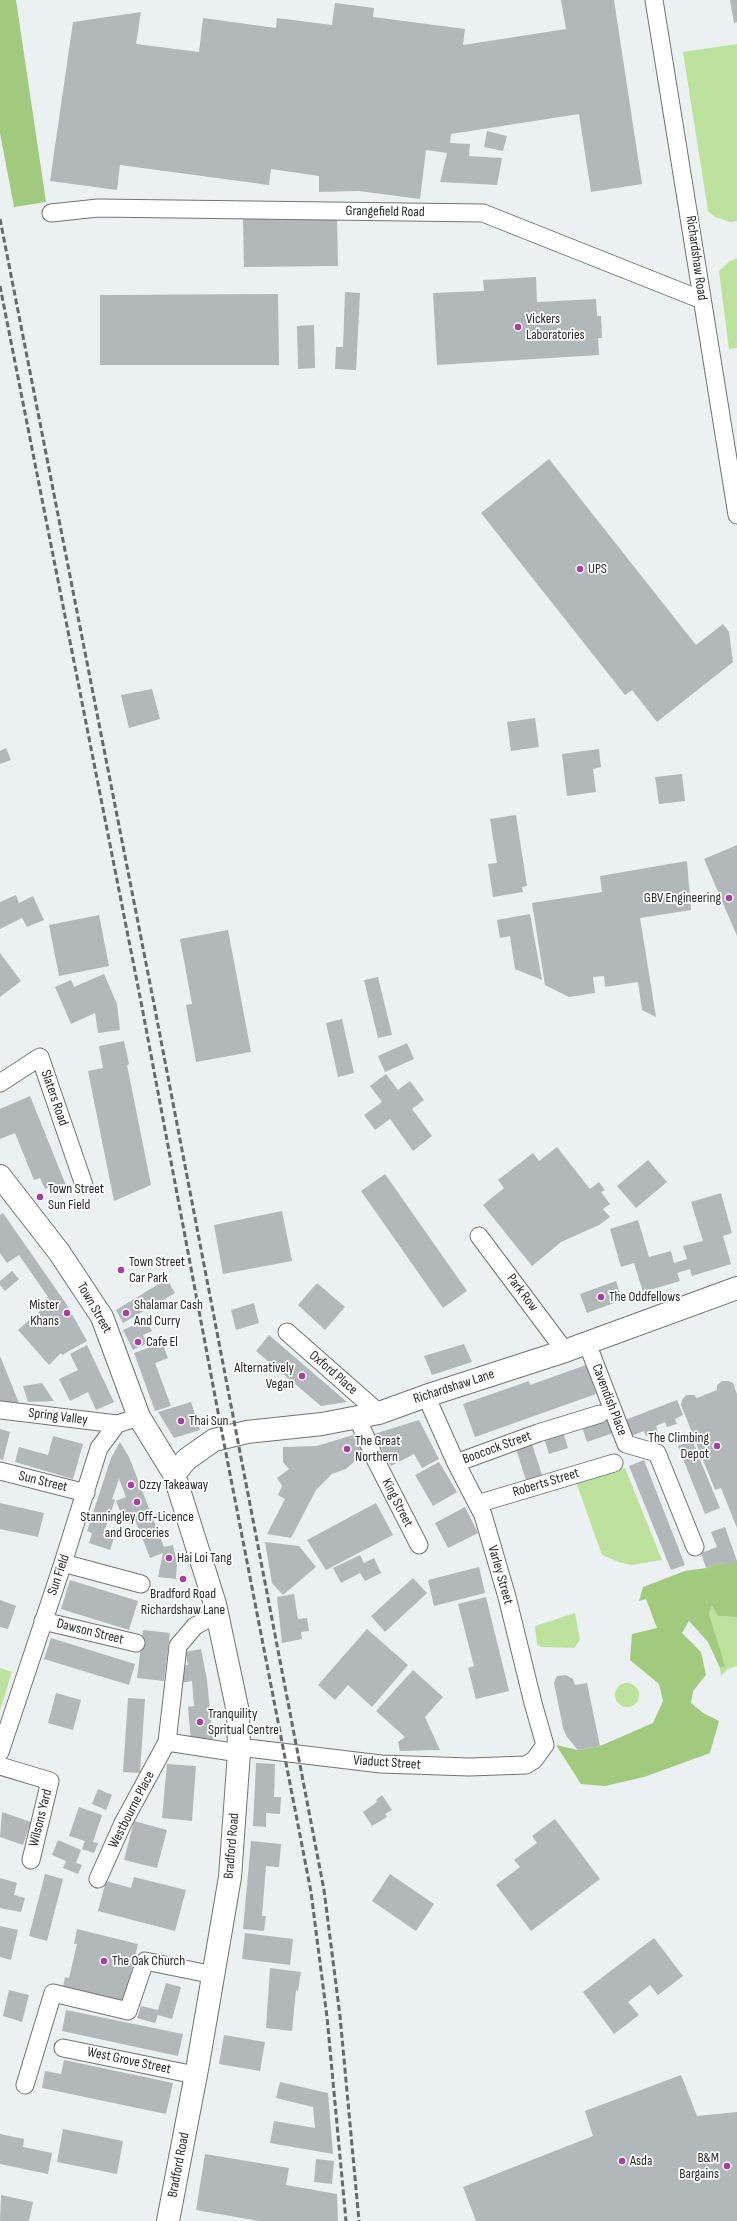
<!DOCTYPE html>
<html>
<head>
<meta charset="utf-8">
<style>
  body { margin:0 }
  canvas { display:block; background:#ebf1f0 }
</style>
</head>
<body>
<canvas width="737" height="2221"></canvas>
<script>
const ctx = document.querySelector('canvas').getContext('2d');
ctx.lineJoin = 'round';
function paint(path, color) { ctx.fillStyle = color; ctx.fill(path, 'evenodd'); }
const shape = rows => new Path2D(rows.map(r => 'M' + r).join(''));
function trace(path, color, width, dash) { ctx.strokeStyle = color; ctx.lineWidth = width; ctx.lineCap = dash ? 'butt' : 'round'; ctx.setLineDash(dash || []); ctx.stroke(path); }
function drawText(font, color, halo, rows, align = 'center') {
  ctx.font = font + ' "Sofia Sans Condensed",sans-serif'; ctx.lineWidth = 3.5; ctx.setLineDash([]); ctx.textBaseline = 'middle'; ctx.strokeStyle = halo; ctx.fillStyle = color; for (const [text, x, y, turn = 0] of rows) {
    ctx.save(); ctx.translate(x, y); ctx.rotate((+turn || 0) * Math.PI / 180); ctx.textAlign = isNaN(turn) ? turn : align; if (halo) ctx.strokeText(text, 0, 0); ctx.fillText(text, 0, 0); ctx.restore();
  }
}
paint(shape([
  [737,44,737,221,730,222,715,217,708,211,683,52],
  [737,258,737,348,729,349,719,271,730,261],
  [625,1468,662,1560,631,1565,619,1562,602,1555,576,1482],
  [712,1606,718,1616,737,1617,737,1666,728,1669,721,1676,720,1668,724,1666,709,1614],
  [575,1613,580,1640,574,1648,541,1647,537,1644,535,1626],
  [0,1668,12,1672,0,1710],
  '615 1695a12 12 0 1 1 24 0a12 12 0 1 1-24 0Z'
]), '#bde29e');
paint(shape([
  [0,0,16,0,46,202,14,207,0,133],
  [737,1561,737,1617,718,1616,712,1606,709,1614,725,1666,720,1668,708,1642,689,1621,682,1633,701,1652,706,1675,693,1691,691,1703,703,1713,719,1721,710,1753,644,1777,605,1786,581,1784,556,1745,578,1750,600,1746,653,1723,663,1701,659,1684,630,1660,632,1634,657,1628,646,1599,639,1601,643,1587,685,1571,706,1568,722,1562,723,1565]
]), '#a1ca7f');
paint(shape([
  [561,0,614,0,642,184,591,192,579,114,451,134,450,143,470,144,469,156,502,158,497,185,440,182,447,153,426,150,420,199,359,191,319,192,319,176,271,169,269,185,120,165,117,190,50,181,73,22,141,12,136,44,199,52,203,18,276,28,277,18,332,25,335,3,374,8,373,17,465,29,463,45,566,29],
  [730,0,737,0,737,22,734,23],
  [487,131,507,136,503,151,484,147],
  [337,218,338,266,244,267,243,219],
  [536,277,537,302,596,299,597,316,601,316,602,338,598,338,599,355,437,365,433,293,484,291,483,280],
  [345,292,360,293,356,370,335,369,336,347,343,347],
  [278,294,279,365,100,365,100,295],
  [314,325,315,368,298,369,297,326],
  [549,459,696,645,723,624,729,632,733,662,657,722,632,690,625,695,481,513],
  [152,689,160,719,129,728,121,695],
  [535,718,539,747,511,751,507,722],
  [6,748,11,760,0,764,0,751],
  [599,749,601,767,593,769,596,792,567,796,562,754],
  [682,774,685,801,659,804,655,777],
  [516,815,527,886,522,887,523,892,493,897,488,864,497,863,490,819],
  [737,845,737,936,704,859],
  [687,861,691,910,640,918,656,1017,642,1010,638,982,605,987,604,976,593,977,595,993,569,997,545,985,532,903,602,892,600,876],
  [16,895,19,903,33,896,44,920,27,927,22,918,0,929,0,902],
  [530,914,542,980,515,969,510,936,500,938,497,920],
  [99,915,109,966,59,976,49,925],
  [228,930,251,1052,196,1062,186,1005,192,1004,180,939],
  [0,953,21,981,0,997],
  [104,974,117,1004,120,1030,98,1033,95,1013,71,1024,55,987,71,980,74,987],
  [378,977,392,1035,378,1038,364,980],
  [342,1019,354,1073,338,1077,326,1023],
  [124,1041,129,1064,127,1065,151,1185,114,1201,88,1071,103,1068,99,1046],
  [407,1043,414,1059,385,1072,378,1056],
  [386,1074,398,1090,410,1081,424,1100,412,1109,432,1136,413,1151,390,1119,375,1130,364,1115,382,1102,370,1086],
  [30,1096,67,1188,54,1193,51,1186,45,1189,40,1178,34,1180,15,1133,0,1139,0,1109],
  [557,1147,590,1189,599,1182,605,1190,601,1192,610,1204,603,1209,610,1217,599,1225,561,1242,532,1266,483,1205,504,1188,498,1180,533,1153,539,1161],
  [648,1160,667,1182,636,1208,617,1186],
  [385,1174,467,1291,443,1308,361,1191],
  [721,1193,732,1233,723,1236,731,1264,692,1276,690,1269,677,1273,680,1281,643,1292,634,1263,621,1267,610,1229,638,1220,649,1257,671,1251,674,1263,687,1259,683,1246,703,1241,691,1202],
  [282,1211,292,1261,223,1274,214,1225],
  [3,1213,67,1305,87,1341,62,1355,61,1353,49,1365,18,1330,42,1309,39,1304,48,1297,19,1255,7,1263,0,1253,0,1215],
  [12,1271,19,1279,5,1291,0,1285,0,1281],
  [167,1279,175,1293,123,1323,116,1310],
  [616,1281,622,1300,587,1313,580,1294],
  [317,1283,345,1307,325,1330,298,1305],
  [254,1303,259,1323,236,1330,231,1310],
  [146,1320,152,1331,143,1335,147,1343,133,1350,123,1330],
  [269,1335,347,1402,321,1406,256,1351],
  [162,1343,168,1358,155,1363,171,1406,155,1411,134,1353],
  [464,1344,472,1362,432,1375,424,1356],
  [87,1345,114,1402,96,1410,88,1392,70,1401,59,1379,78,1370,70,1354],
  [0,1356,19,1403,0,1402],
  [586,1365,596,1394,475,1437,463,1404,529,1381,530,1385],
  [722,1381,728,1381,733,1383,737,1394,737,1528,721,1488,715,1490,681,1405,682,1400,686,1395,694,1395,697,1398,717,1390,717,1385],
  [42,1383,54,1401,28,1402,23,1386],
  [677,1400,683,1415,675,1419,677,1424,667,1427,665,1422,656,1426,658,1432,646,1436,644,1431,631,1436,625,1420],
  [191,1402,200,1430,174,1438,158,1412],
  [611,1417,616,1432,587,1442,582,1427],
  [419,1420,439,1459,422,1468,414,1454,391,1466,374,1434],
  [0,1429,10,1432,3,1460,0,1459],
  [563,1432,568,1448,549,1454,544,1438],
  [356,1434,364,1453,346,1469,332,1474,316,1490,291,1538,267,1534,285,1499,278,1495,282,1486,277,1478,289,1469,283,1462,283,1447,317,1446],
  [53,1436,83,1444,73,1479,15,1462,19,1447,48,1455],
  [692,1440,720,1508,705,1514,678,1446],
  [120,1442,129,1457,164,1547,173,1545,177,1564,176,1579,158,1577,163,1553,150,1558,132,1512,122,1516,116,1501,126,1497,119,1479,112,1499,115,1500,103,1535,114,1538,110,1550,89,1543,92,1533,87,1531,111,1458],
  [532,1444,542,1475,526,1480,516,1449],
  [644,1460,685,1565,671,1570,629,1466],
  [439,1462,457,1492,433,1506,415,1475],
  [0,1503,44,1513,38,1537,0,1529],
  [376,1503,393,1535,326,1570,307,1540],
  [465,1507,478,1533,448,1548,435,1523],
  [725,1527,737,1561,723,1566,722,1562,706,1568,701,1553,717,1547,711,1532],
  [265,1542,299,1546,316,1567,283,1595,272,1583],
  [360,1555,364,1563,374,1558,381,1573,365,1581,360,1573,341,1583,333,1568],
  [479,1567,485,1593,434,1606,428,1580],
  [413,1578,427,1593,385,1632,371,1616],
  [70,1580,138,1601,129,1630,61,1609],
  [294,1594,298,1619,307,1618,309,1631,301,1632,302,1639,282,1643,277,1597],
  [486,1597,509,1691,476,1699,468,1668,474,1666,458,1604],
  [0,1600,16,1606,8,1629,0,1627],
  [367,1629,408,1665,372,1707,348,1685,335,1700,318,1685],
  [143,1630,170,1633,164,1681,137,1678],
  [51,1638,135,1664,129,1685,44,1659],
  [201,1649,207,1680,213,1739,191,1741,188,1707,194,1706,192,1681,181,1683,179,1666,188,1665,185,1652],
  [413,1670,443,1697,425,1717,440,1750,400,1751,398,1742,405,1737,376,1711],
  [566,1675,573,1679,575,1685,587,1683,600,1746,578,1750,567,1737,563,1728,554,1683,557,1676],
  [56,1693,81,1700,73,1730,48,1723],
  [128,1698,145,1699,140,1773,123,1772],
  [256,1763,275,1764,274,1797,281,1797,280,1814,266,1813,266,1827,253,1826],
  [167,1764,196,1766,192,1821,162,1818],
  [98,1789,112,1795,106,1810,92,1804],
  [382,1795,392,1810,385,1814,387,1817,372,1826,363,1812,377,1802,376,1800],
  [79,1807,102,1815,93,1842,98,1843,94,1853,82,1849,85,1841,69,1836],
  [2,1812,31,1822,23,1845,0,1837],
  [555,1819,600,1879,531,1931,496,1885,520,1867,514,1860,537,1843,532,1836],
  [134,1821,167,1830,157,1868,124,1860],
  [58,1840,81,1850,76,1863,82,1865,78,1874,63,1868,66,1861,52,1855],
  [251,1841,281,1844,279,1867,266,1866,262,1916,266,1916,264,1931,243,1929],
  [45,1874,63,1879,47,1941,29,1936],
  [390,1874,434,1904,416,1931,372,1901],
  [134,1877,186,1890,175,1931,98,1911,106,1881,131,1888],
  [0,1878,17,1883,14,1895,25,1898,21,1912,0,1908],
  [0,1926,18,1930,11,1960,0,1957],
  [77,1929,138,1944,124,2002,63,1987,65,1977,69,1978,77,1944,74,1944],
  [245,1933,293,1939,290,1965,242,1959],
  [654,1938,683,1976,658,1995,650,1985,628,2002,639,2015,614,2034,583,1992],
  [270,1968,301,1972,298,1991,296,1990,292,2031,266,2028],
  [166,1983,181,1987,172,2019,158,2015,155,2023,137,2018,141,2006,158,2010],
  [9,1990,29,1995,22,2022,3,2016],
  [66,2010,183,2034,178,2056,62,2031],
  [224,2035,265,2042,260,2071,219,2064],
  [64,2060,173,2083,166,2114,42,2088,45,2071,61,2074],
  [681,2075,697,2116,737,2112,737,2221,476,2221,463,2187,593,2136,585,2111],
  [280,2082,328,2093,333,2154,270,2143,274,2121,315,2128,313,2107,276,2098],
  [63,2129,123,2141,117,2174,57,2162],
  [0,2134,24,2139,23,2147,52,2153,48,2174,0,2164],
  [205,2154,289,2168,286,2185,337,2194,338,2221,259,2221,196,2210],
  [316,2159,334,2161,332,2184,314,2182],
  [1,2195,33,2202,29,2221,0,2221]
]), '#b2b8ba');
const street = shape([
  [654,0,737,515],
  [51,213,98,208,483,213,702,300],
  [0,1083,40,1057,84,1185],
  [479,1236,565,1351],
  [287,1332,379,1413],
  [587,1343,626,1444,657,1453,695,1547],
  [0,1410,117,1424],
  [357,1417,376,1461,419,1545],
  [456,1463,538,1433,600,1414],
  [0,1471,86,1493],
  [477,1504,614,1463],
  [63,1563,141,1584],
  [43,1621,136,1643],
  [167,1742,239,1753],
  [239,1747,381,1764,469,1767,526,1765,534,1760,545,1745,533,1703,507,1597,483,1515,456,1463,426,1396],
  [0,1752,63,1563,99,1448,117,1424,139,1417],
  [0,1766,50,1781,31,1860],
  [98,1879,123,1823,167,1742,178,1646,195,1626,217,1614],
  [63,2048,195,2075],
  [25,2085,53,1993,128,2011,145,1961,214,1975]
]);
const secondary = shape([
  [0,1176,59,1252,102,1317,139,1417,174,1474,215,1604,238,1712,239,1753,230,1877,198,2064,168,2221],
  [174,1474,187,1459,214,1440,247,1432,322,1424,379,1413,426,1396,565,1351,737,1288]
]);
trace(street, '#6f7574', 19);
trace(secondary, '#6f7574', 24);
trace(street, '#fff', 17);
trace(secondary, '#fff', 22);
trace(shape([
  [0,219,154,1004,324,1890,340,2016,359,2221],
  [0,286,142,1007,218,1412,311,1892,327,2017,346,2221]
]), '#666969', 3, [6, 3]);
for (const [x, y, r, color] of [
  [518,327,4,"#a73ea0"],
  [580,569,4,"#a73ea0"],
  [729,898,4,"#a73ea0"],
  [40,1197,4,"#a73ea0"],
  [121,1270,4,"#a73ea0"],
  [601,1297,4,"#a73ea0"],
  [67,1313,4,"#a73ea0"],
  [126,1313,4,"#a73ea0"],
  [138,1342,4,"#a73ea0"],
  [302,1376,4,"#a73ea0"],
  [181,1421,4,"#a73ea0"],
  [717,1446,4,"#a73ea0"],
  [347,1449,4,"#a73ea0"],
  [131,1485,4,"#a73ea0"],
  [137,1502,4,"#a73ea0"],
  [169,1558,4,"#a73ea0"],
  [183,1579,4,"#a73ea0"],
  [200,1722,4,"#a73ea0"],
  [104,1961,4,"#a73ea0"],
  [622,2161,4,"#a73ea0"],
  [727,2166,4,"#a73ea0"]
]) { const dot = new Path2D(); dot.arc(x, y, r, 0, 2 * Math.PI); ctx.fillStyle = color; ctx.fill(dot); trace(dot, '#fff', 1.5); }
drawText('14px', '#292b2b', '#fff', [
  ["Grangefield Road",385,212,1],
  ["Richardshaw Road",696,258,82],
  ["Slaters Road",54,1098,71],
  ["Park Row",522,1293,53],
  ["Town Street",94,1308,60],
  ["Oxford Place",333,1373,41],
  ["Richardshaw Lane",454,1387,-18],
  ["Cavendish Place",609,1400,69],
  ["Spring Valley",58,1417,7],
  ["Boocock Street",497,1448,-20],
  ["Sun Street",43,1482,14],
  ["Roberts Street",546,1483,-17],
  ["King Street",397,1503,63],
  ["Sun Field",59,1575,-71],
  ["Varley Street",500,1575,74],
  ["Dawson Street",90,1632,14],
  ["Viaduct Street",387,1763,4],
  ["Westbourne Place",132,1810,-63],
  ["Wilsons Yard",41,1818,-76],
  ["Bradford Road",232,1846,-85],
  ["West Grove Street",129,2061,12],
  ["Bradford Road",179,2165,-79]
]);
drawText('14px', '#292b2b', '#fff', [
  ["Vickers",526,319],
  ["Laboratories",526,335],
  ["UPS",588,569],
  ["GBV Engineering",721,898,"right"],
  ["Town Street",48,1189],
  ["Sun Field",48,1205],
  ["Town Street",129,1262],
  ["Car Park",129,1278],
  ["The Oddfellows",609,1297],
  ["Mister",59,1305,"right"],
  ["Khans",59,1321,"right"],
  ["Shalamar Cash",134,1305],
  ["And Curry",134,1321],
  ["Cafe El",146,1342],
  ["Alternatively",294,1368,"right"],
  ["Vegan",294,1384,"right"],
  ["Thai Sun",189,1421],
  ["The Climbing",709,1438,"right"],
  ["Depot",709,1454,"right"],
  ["The Great",355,1441],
  ["Northern",355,1457],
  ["Ozzy Takeaway",139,1485],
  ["Stanningley Off-Licence",137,1517,"center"],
  ["and Groceries",137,1533,"center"],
  ["Hai Loi Tang",177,1558],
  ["Bradford Road",183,1594,"center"],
  ["Richardshaw Lane",183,1610,"center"],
  ["Tranquility",208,1714],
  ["Spritual Centre",208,1730],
  ["The Oak Church",112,1961],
  ["B&M",719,2158,"right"],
  ["Bargains",719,2174,"right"],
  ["Asda",630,2161]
], 'left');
</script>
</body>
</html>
